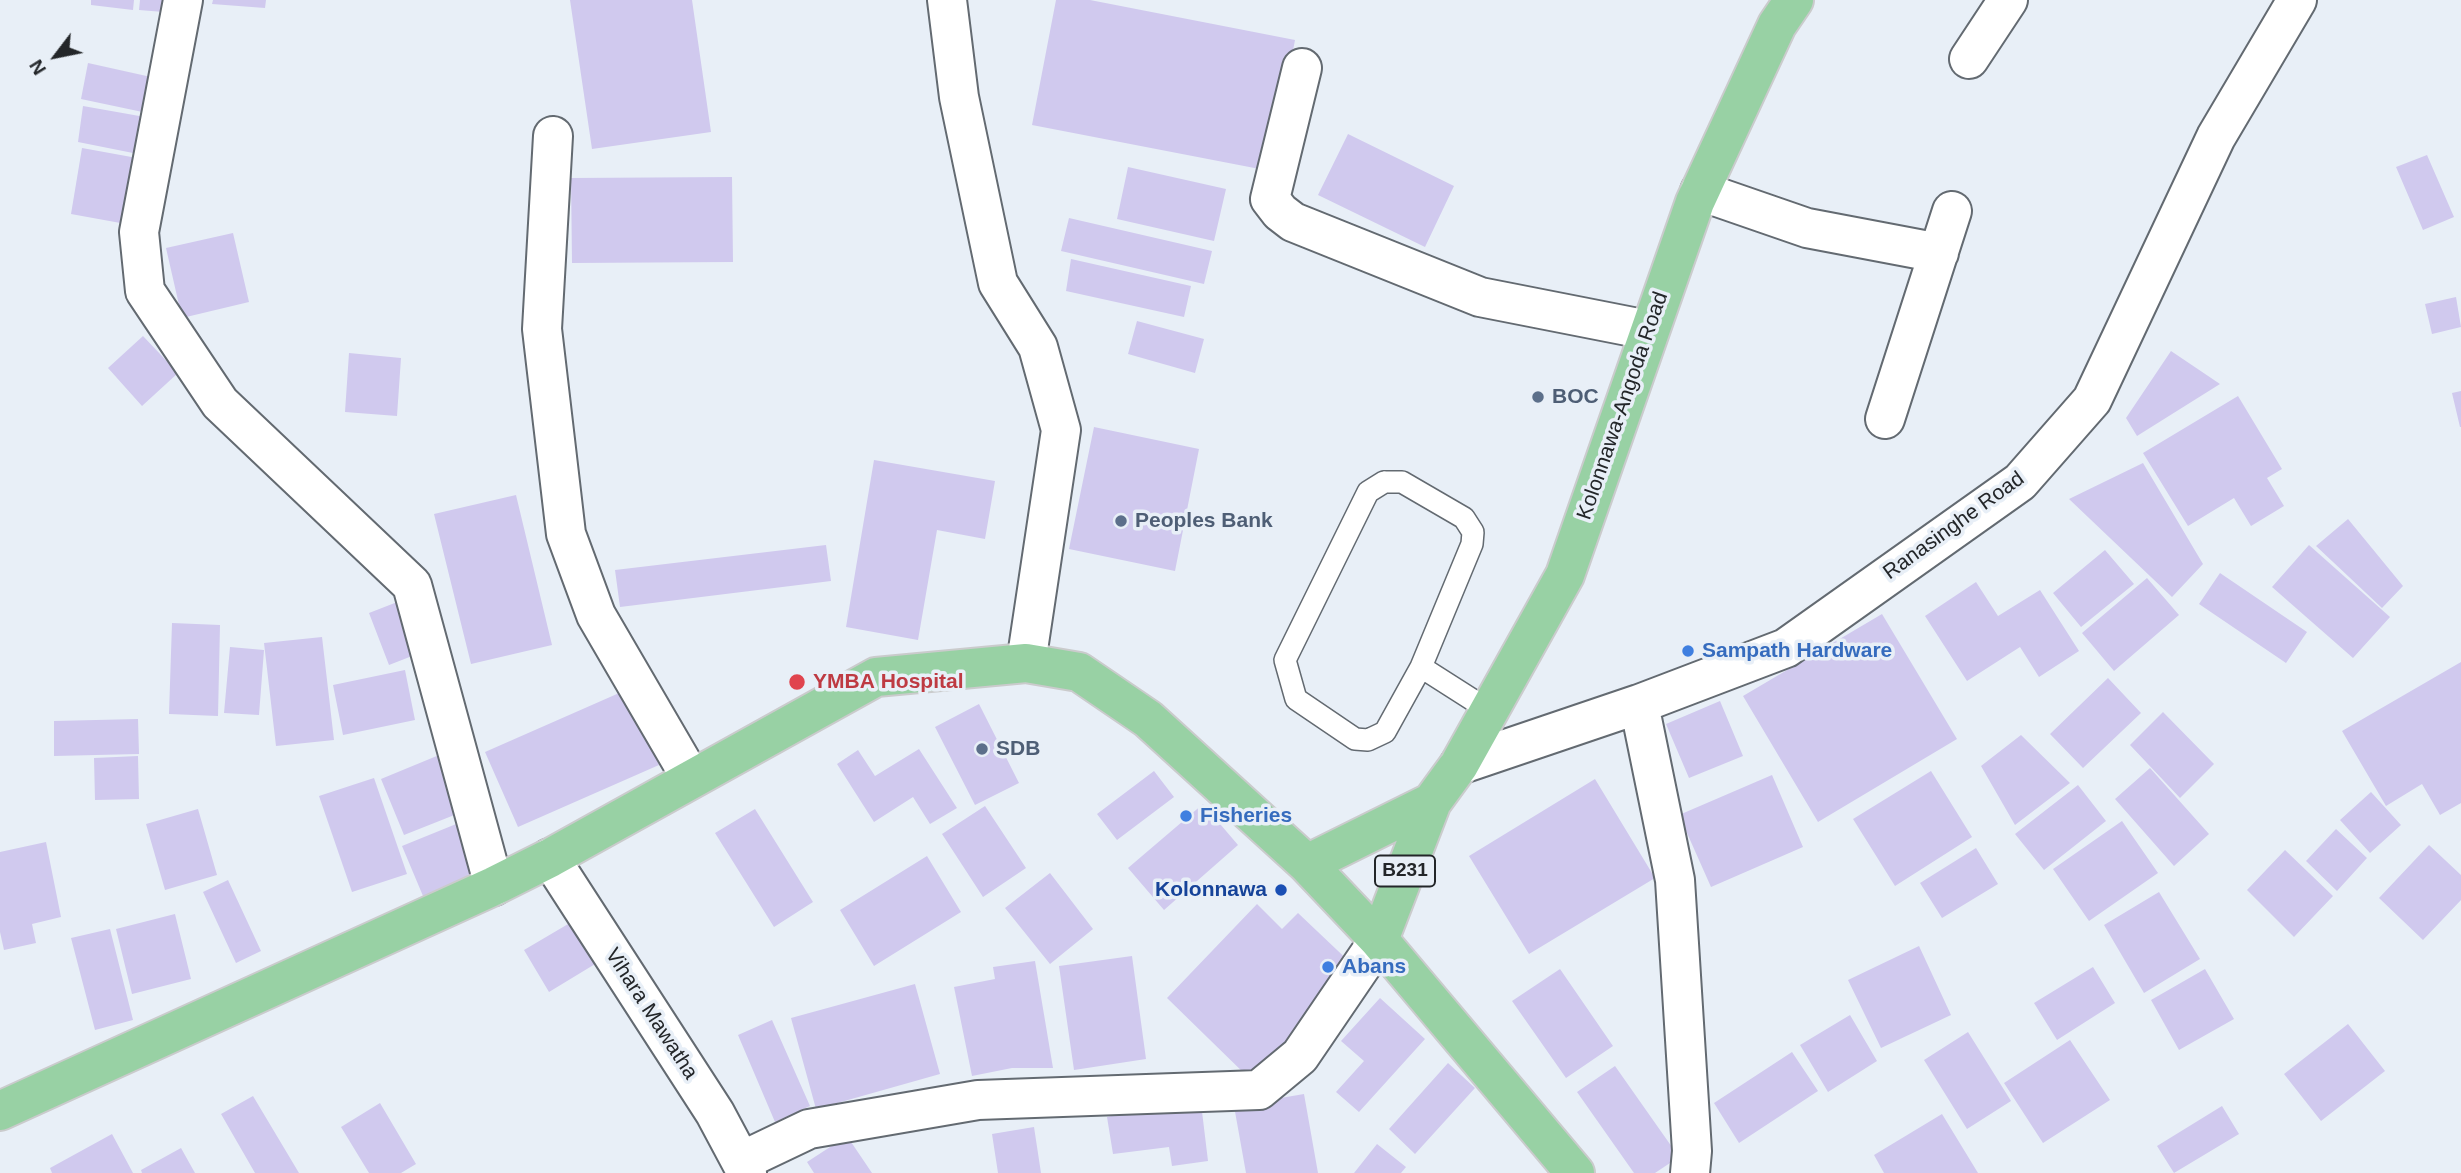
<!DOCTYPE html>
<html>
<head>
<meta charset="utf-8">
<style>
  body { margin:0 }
  #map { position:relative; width:2461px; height:1173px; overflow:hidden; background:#e8eff7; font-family:Helvetica,sans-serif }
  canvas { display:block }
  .north { position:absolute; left:21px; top:21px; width:70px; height:70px; -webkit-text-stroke:5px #e8eff7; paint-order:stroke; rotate:238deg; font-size:19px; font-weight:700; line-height:28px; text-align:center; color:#232629 }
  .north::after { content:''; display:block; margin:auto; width:24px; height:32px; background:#232629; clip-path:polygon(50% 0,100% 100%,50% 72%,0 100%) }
</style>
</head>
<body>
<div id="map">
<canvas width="2461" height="1173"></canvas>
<div class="north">N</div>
</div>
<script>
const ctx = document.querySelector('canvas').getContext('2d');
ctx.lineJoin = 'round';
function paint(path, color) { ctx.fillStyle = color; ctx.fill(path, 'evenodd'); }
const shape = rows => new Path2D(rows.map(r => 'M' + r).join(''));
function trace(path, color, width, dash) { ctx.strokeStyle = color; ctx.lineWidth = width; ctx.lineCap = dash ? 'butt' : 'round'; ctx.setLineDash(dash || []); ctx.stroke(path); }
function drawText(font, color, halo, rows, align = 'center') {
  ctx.font = font + ' Helvetica,sans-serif'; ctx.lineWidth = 7; ctx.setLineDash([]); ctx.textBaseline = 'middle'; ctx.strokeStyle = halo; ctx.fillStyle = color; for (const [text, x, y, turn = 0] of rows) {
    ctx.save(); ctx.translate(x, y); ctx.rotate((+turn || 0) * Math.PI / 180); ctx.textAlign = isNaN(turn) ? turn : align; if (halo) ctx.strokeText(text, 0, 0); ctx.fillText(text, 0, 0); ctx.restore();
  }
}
paint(shape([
  [91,0,134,0,133,10,91,5],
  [140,0,177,0,176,13,139,10],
  [213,0,266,0,265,8,212,4],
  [570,0,692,0,711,132,592,149],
  [1056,0,1090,0,1295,40,1270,171,1032,125],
  [88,63,160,79,152,114,81,99],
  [83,106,145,117,138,154,78,142],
  [1348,134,1454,186,1425,247,1318,195],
  [82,148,137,158,126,224,71,214],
  [2427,155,2454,217,2423,230,2396,167],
  [1128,167,1226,189,1214,241,1117,219],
  [732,177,733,262,572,263,571,178],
  [1069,218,1212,251,1204,284,1061,251],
  [233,233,249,302,182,318,166,248],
  [1071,259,1191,286,1184,317,1066,291],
  [2456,297,2461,327,2432,334,2425,304],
  [1137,321,1204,339,1195,373,1128,354],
  [143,336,178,373,142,406,108,368],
  [2171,351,2220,384,2137,436,2126,418],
  [349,353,401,358,397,416,345,412],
  [2461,391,2461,427,2460,427,2452,393],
  [2238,396,2282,469,2267,478,2284,506,2251,526,2234,498,2188,526,2143,453],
  [1094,427,1199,449,1175,571,1069,549],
  [874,460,995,481,985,539,937,530,918,640,846,627],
  [2143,463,2203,564,2172,597,2069,499],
  [516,495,552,645,471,664,434,514],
  [2348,519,2403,586,2382,608,2316,546],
  [826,545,831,581,620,607,615,570],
  [2309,545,2390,617,2353,658,2272,587],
  [2105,550,2134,584,2081,627,2053,593],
  [2220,573,2307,632,2286,663,2199,604],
  [2147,578,2179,615,2114,671,2082,633],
  [1976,582,1998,616,2040,590,2079,651,2039,677,2020,647,1967,681,1925,616],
  [405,599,425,651,389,665,369,613],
  [1882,614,1957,739,1818,822,1743,696],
  [172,623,220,625,218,716,169,714],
  [322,637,334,740,276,746,264,643],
  [230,647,264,650,259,715,224,713],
  [2461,662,2461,803,2440,815,2422,784,2386,806,2342,731],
  [405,670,415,720,343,735,333,685],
  [2108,678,2141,713,2083,768,2050,734],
  [626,690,659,765,518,827,485,752],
  [1720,701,1743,756,1689,778,1666,724],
  [979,704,1019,783,975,805,935,727],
  [2163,712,2214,764,2180,798,2130,745],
  [138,719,139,754,54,756,54,721],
  [2021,735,2070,783,2015,825,1981,766],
  [919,749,957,808,930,824,913,797,874,822,837,764,858,750,875,776],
  [444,753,467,810,404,835,381,779],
  [138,756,139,799,95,800,94,758],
  [2150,768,2209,834,2174,866,2115,799],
  [1154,771,1174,797,1117,840,1097,814],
  [1931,771,1972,837,1895,886,1853,819],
  [1772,775,1803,847,1711,887,1679,815],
  [374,778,407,874,352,892,319,796],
  [1595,779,1655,878,1529,954,1469,856],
  [2078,785,2106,821,2044,870,2015,834],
  [2371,792,2401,825,2370,853,2340,820],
  [1203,804,1238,845,1164,910,1128,868],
  [985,806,1026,868,983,897,942,834],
  [198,809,217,875,165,890,146,824],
  [755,809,813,902,774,927,715,833],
  [466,820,486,871,423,896,402,846],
  [2122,821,2158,873,2089,921,2053,869],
  [2336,829,2367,858,2337,891,2306,861],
  [46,842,61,917,32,924,36,943,4,950,0,932,0,852],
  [2429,845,2461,875,2461,900,2423,940,2379,898],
  [1976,848,1998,884,1942,918,1920,883],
  [2285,850,2333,896,2294,937,2247,890],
  [927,856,961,912,874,966,840,910],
  [1050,873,1093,929,1050,964,1005,908],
  [228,880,261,951,236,963,203,892],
  [2159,892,2200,959,2144,993,2104,925],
  [1257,904,1282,929,1298,913,1356,968,1250,1079,1167,998],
  [175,914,191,979,132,994,116,929],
  [580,917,605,958,549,992,524,950],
  [110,929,133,1020,95,1030,71,938],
  [1919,946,1951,1015,1881,1048,1848,980],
  [1132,956,1146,1059,1074,1070,1059,966],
  [1035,961,1053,1068,1012,1068,972,1076,954,987,995,979,993,967],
  [2093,967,2115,1003,2057,1040,2034,1003],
  [1560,969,1613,1046,1566,1078,1512,1001],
  [2205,969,2234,1019,2179,1050,2151,1000],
  [915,984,940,1074,816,1109,791,1018],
  [1380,998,1425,1039,1359,1112,1336,1092,1364,1061,1341,1041],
  [1850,1015,1877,1061,1828,1092,1800,1045],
  [772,1020,810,1106,775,1122,738,1035],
  [2348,1024,2385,1071,2321,1121,2284,1074],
  [1968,1032,2011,1101,1967,1129,1924,1060],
  [2070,1040,2110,1100,2043,1143,2004,1083],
  [1792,1052,1818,1091,1739,1143,1714,1103],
  [1448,1063,1475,1088,1415,1154,1389,1129],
  [1615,1066,1679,1157,1655,1173,1634,1173,1577,1092],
  [1304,1094,1318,1173,1246,1173,1234,1106],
  [1200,1095,1208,1161,1172,1166,1169,1147,1113,1154,1107,1117],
  [253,1096,299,1173,255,1173,221,1114],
  [380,1103,416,1164,401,1173,369,1173,341,1127],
  [2222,1106,2239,1134,2174,1173,2157,1146],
  [1942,1114,1978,1173,1884,1173,1874,1155],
  [1034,1127,1041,1173,998,1173,992,1134],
  [112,1134,133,1173,52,1173,50,1168],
  [847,1136,872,1173,814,1173,807,1162],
  [1377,1144,1406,1167,1401,1173,1354,1173],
  [181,1148,195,1173,142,1173,141,1170]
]), '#d0c9ee');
const service = shape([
  [1384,482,1402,482,1464,518,1473,532,1472,544,1421,667,1385,732,1368,740,1355,739,1296,699,1285,660,1368,492,1384,482],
  [1421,667,1490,711]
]);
const minor = shape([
  [183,0,139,232,145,291,220,403,412,585,494,886],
  [947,0,959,97,998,283,1038,347,1061,430,1026,663],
  [1969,59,2008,0],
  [1302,68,1270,199,1280,212,1293,222,1480,297,1648,330],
  [553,136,542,329,566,534,596,615,691,778],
  [1700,191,1807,228,1939,253],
  [1885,419,1952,211],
  [1639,704,1675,880,1692,1151,1690,1173],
  [1459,765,1639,704,1786,648,2020,482,2092,400,2216,137,2297,0],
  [742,1161,809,1129,978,1100,1259,1090,1300,1056,1379,940]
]);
const tertiary = shape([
  [550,858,715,1113,747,1173]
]);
const primary = shape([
  [1307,864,1432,802],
  [1379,940,1432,802,1459,765,1565,575,1695,202,1777,25,1794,0],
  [0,1111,494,886,550,858,876,677,1026,663,1079,672,1148,719,1307,864,1379,940,1575,1173]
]);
trace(service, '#636a71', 24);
trace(minor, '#636a71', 42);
trace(tertiary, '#636a71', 42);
trace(primary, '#cacbcc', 42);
trace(service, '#fff', 21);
trace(minor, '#fff', 38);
trace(tertiary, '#fff', 38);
trace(primary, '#98d1a4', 38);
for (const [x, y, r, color] of [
  [1538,397,7,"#5c6f8a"],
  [1121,521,7,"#5c6f8a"],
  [1688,651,7,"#3f7fe0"],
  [797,682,9,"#e0444e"],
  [982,749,7,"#5c6f8a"],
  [1186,816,7,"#3f7fe0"],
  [1281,890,7,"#1a4fb4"],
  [1328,967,7,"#3f7fe0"]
]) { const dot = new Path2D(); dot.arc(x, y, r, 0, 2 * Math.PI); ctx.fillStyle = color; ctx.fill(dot); trace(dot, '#e8eff7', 2.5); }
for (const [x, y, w] of [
  [1405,871,60]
]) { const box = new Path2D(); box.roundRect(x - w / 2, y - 15.5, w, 31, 5); ctx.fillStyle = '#e8eff7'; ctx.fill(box); trace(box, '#232629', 2); }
drawText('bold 19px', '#232629', null, [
  ["B231",1405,871]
]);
drawText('bold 21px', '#4e5e75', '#e8eff7', [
  ["BOC",1552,397],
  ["Peoples Bank",1135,521],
  ["SDB",996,749]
], 'left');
drawText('21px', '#232629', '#e8eff7', [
  ["Kolonnawa-Angoda Road",1623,406,-71],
  ["Ranasinghe Road",1954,526,-36],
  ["Vihara Mawatha",651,1014,57]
]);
drawText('bold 21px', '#366cbe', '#e8eff7', [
  ["Sampath Hardware",1702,651],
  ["Fisheries",1200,816],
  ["Abans",1342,967]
], 'left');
drawText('bold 21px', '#be3a42', '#e8eff7', [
  ["YMBA Hospital",813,682]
], 'left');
drawText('bold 21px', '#164399', '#e8eff7', [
  ["Kolonnawa",1267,890]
], 'right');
</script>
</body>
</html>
